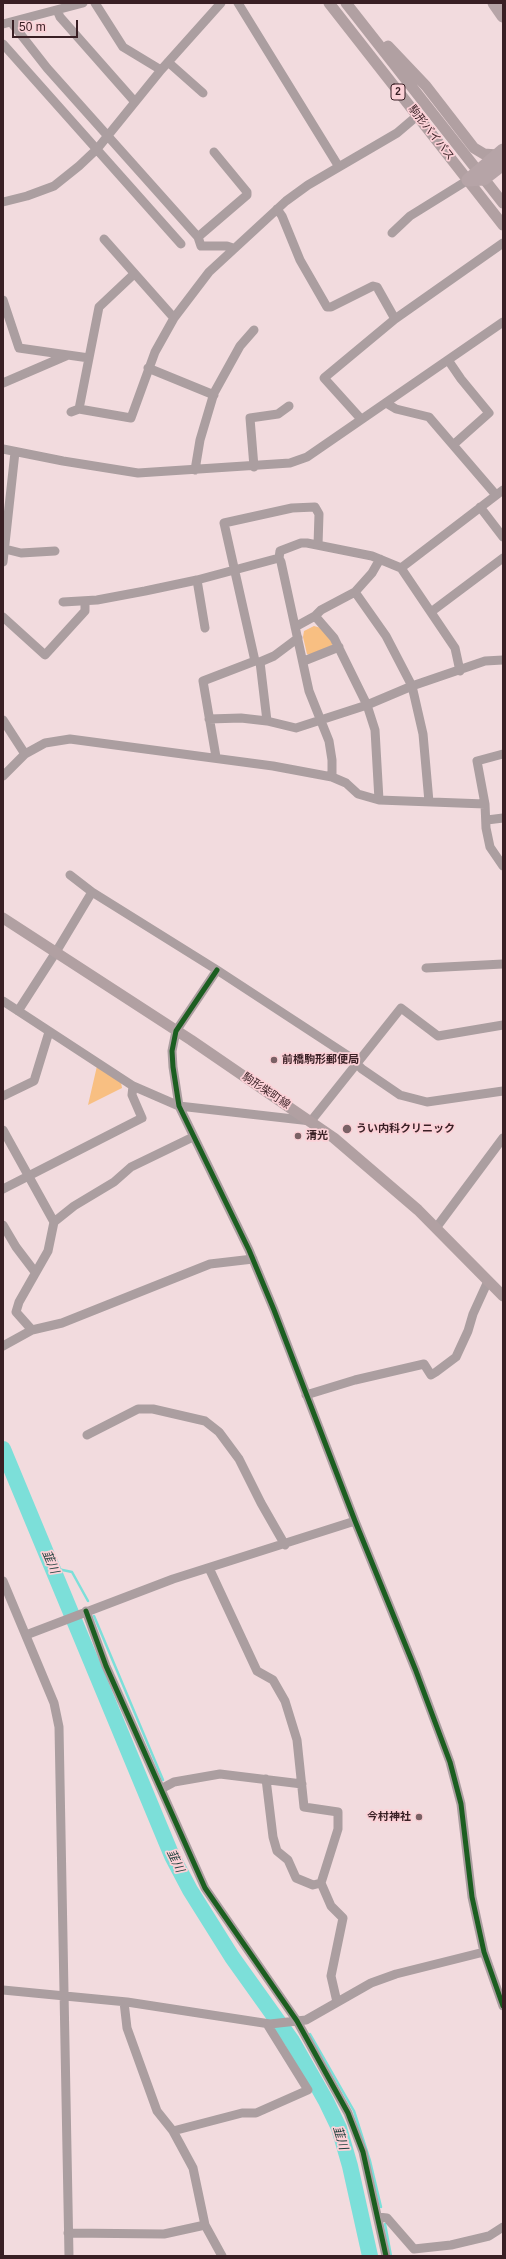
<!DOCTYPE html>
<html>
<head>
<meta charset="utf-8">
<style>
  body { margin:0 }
  #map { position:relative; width:506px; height:2259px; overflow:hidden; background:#f2dbde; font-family:Arial,sans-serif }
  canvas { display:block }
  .frame { position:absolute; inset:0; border:4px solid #391f24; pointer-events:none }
  .scale { position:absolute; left:12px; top:20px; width:66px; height:18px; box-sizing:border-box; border:2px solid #391f24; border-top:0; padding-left:5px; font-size:12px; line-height:14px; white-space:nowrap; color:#391f24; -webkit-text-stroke:3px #fcd1d7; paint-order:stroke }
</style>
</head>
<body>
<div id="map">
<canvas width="506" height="2259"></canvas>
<div class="frame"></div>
<div class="scale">50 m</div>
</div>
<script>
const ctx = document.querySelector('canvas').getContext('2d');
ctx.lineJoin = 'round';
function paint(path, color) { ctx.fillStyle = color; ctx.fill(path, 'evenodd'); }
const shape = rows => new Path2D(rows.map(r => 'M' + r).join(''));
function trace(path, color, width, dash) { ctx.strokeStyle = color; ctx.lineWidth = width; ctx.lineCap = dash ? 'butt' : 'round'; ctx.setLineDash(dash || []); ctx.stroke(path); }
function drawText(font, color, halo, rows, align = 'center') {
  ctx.font = font + ' Arial,"Noto Sans JP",sans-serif'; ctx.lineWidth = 3.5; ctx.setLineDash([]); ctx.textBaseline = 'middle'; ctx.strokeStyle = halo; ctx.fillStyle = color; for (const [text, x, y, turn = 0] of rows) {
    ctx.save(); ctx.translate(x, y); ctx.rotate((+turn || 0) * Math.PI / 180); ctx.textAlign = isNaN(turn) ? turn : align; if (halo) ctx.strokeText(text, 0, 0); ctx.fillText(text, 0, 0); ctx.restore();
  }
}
paint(shape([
  [314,626,321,628,333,642,331,647,313,656,307,654,303,637,304,631],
  [97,1066,121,1082,122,1088,88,1105]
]), '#f8bf82');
trace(shape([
  [53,1568,72,1572,88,1601],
  [94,1616,163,1780],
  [310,2034,354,2111,370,2161,381,2207],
  [385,2224,391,2256]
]), '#7cdfd9', 2.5);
trace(shape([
  [3,1449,172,1856,190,1890,232,1957,292,2041,326,2101,339,2128,350,2166,370,2256]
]), '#7cdfd9', 16);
trace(shape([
  [95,3,123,47,161,70],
  [238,3,339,167],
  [57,10,60,17,135,102],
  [11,22,47,68,198,237,201,246,227,246,233,248],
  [3,24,83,3],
  [3,44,181,244],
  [168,62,203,93],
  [3,202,27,196,54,186,79,166,97,149,161,70,221,3],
  [277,209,282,216,300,260,327,307,331,307,373,286,377,287,395,319],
  [392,233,410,216,468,180],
  [198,237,247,195,247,192,214,152],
  [104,239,174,318],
  [3,300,19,348,89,358],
  [448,360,461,379,489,413,453,445],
  [148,368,214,395],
  [3,383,68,355],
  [386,403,396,409,429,417,496,495],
  [79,409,99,307,134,274],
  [71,412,79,409,131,418,155,352,174,318,209,272,286,201,308,185,397,133,417,116],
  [361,419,324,378,395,319,503,243],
  [3,449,63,461,138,473,290,463,307,457,503,322],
  [254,467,250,418,278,414,289,406],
  [195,470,200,440,214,393,240,346,254,330],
  [480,507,503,537],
  [5,549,21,553,55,551],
  [279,558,280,551,301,543,307,543,372,556,401,568,455,648,460,671],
  [3,562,15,452],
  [401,568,503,490],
  [197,580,205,628],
  [355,592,386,636,412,686,423,734,429,802],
  [63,602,97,600,145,591,197,580,279,558,281,562,309,691,329,741,332,760,332,777],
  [431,612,503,558],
  [315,616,334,638,367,705,375,730,379,800],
  [3,617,45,655,85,611,85,601],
  [295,627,315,616,321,610,355,592,372,573,380,559],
  [255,661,224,523,292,508,315,507,319,514,318,545],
  [304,661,339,647],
  [260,662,267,721],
  [209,719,241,718,267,721,296,728,367,705,412,686,485,661,503,660],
  [3,720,25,754],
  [503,754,477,761,485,804,486,828,490,847,503,866],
  [216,757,203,681,255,661,260,662,274,656,298,638],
  [3,776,25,754,45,743,70,739,273,766,332,777,346,783,358,794,379,800,485,804],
  [487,820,503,818],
  [70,875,92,892,217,970,350,1057,362,1069,400,1095,427,1102,503,1091],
  [426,968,503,964],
  [217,970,176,1031,172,1051,173,1067,179,1106,249,1250,274,1310,355,1521,416,1671,450,1762,461,1804,472,1897,484,1952,503,2006],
  [3,1001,133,1086,179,1106,311,1121,401,1008,438,1036,503,1025],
  [18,1011,56,952,92,892],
  [3,1096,34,1081,49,1032],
  [3,1130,54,1222],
  [3,1189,142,1118,132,1095,133,1086],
  [3,1225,16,1247,35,1272],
  [436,1228,503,1138],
  [32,1330,16,1312,19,1302,48,1251,54,1222,74,1206,114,1182,131,1167,193,1137],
  [3,1346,32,1330,62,1323,210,1264,253,1259],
  [306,1395,355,1380,424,1364,431,1375,436,1372,456,1357,468,1331,473,1314,488,1281],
  [87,1435,138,1409,153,1409,205,1421,219,1432,239,1459,261,1503,285,1545],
  [209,1568,257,1671,273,1680,285,1701,297,1740,304,1807,338,1812,338,1829,321,1883,331,1906,343,1918,331,1976,337,2002],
  [3,1581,54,1703,59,1727,69,2256],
  [86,1611,106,1666,205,1888,297,2021,348,2113,363,2152,386,2256],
  [26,1635,173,1579,355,1521],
  [266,1779,273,1837,277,1851,288,1860,296,1878,313,1885,321,1883],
  [161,1789,174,1782,220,1774,302,1784],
  [3,1990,127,2002,270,2024,306,2020,371,1983,396,1974,484,1952],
  [124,2002,127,2028,157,2111,173,2131,193,2168,205,2225,222,2256],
  [173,2131,242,2113,256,2113,308,2090,267,2024],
  [378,2217,387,2218,414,2249,451,2245,489,2236,503,2227],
  [68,2233,164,2234,205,2225]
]), '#ab9ea0', 9);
trace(shape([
  [329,3,503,225],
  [346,3,503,203],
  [388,46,426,86,474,148,484,154,497,155],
  [3,918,191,1040,334,1138,418,1210,503,1296]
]), '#b1a0a2', 11);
trace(shape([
  [494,3,503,16],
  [468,180,503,150],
  [468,180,484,179,503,164]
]), '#b6a4a7', 13);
trace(shape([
  [217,970,176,1031,172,1051,173,1067,179,1106,249,1250,274,1310,355,1521,416,1671,450,1762,461,1804,472,1897,484,1952,503,2006],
  [86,1611,106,1666,205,1888,297,2021,348,2113,363,2152,386,2256]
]), '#1b5e20', 5);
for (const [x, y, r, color] of [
  [274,1060,4,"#7a6165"],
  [347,1129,5,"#7a6165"],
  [298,1136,4,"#7a6165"],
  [419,1817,4,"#7a6165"]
]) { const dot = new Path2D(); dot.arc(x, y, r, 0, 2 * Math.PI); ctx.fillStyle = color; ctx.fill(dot); trace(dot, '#fcd1d7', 1.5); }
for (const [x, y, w] of [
  [398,92,14]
]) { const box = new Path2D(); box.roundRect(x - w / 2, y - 8, w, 16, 3); ctx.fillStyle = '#fcd1d7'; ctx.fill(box); trace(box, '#391f24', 1); }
drawText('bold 10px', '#391f24', null, [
  ["2",398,92]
]);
drawText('11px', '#391f24', '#fcd1d7', [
  ["駒形バイパス",431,133,52],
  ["駒形柴町線",266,1091,34]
]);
drawText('bold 11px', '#391f24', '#fcd1d7', [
  ["前橋駒形郵便局",282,1060],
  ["うい内科クリニック",356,1129],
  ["清光",306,1136],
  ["今村神社",411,1817,"right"]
], 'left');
drawText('italic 12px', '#23423f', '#fcd1d7', [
  ["韮川",50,1562,67],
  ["韮川",175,1861,64],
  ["韮川",340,2138,73]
]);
</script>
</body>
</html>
